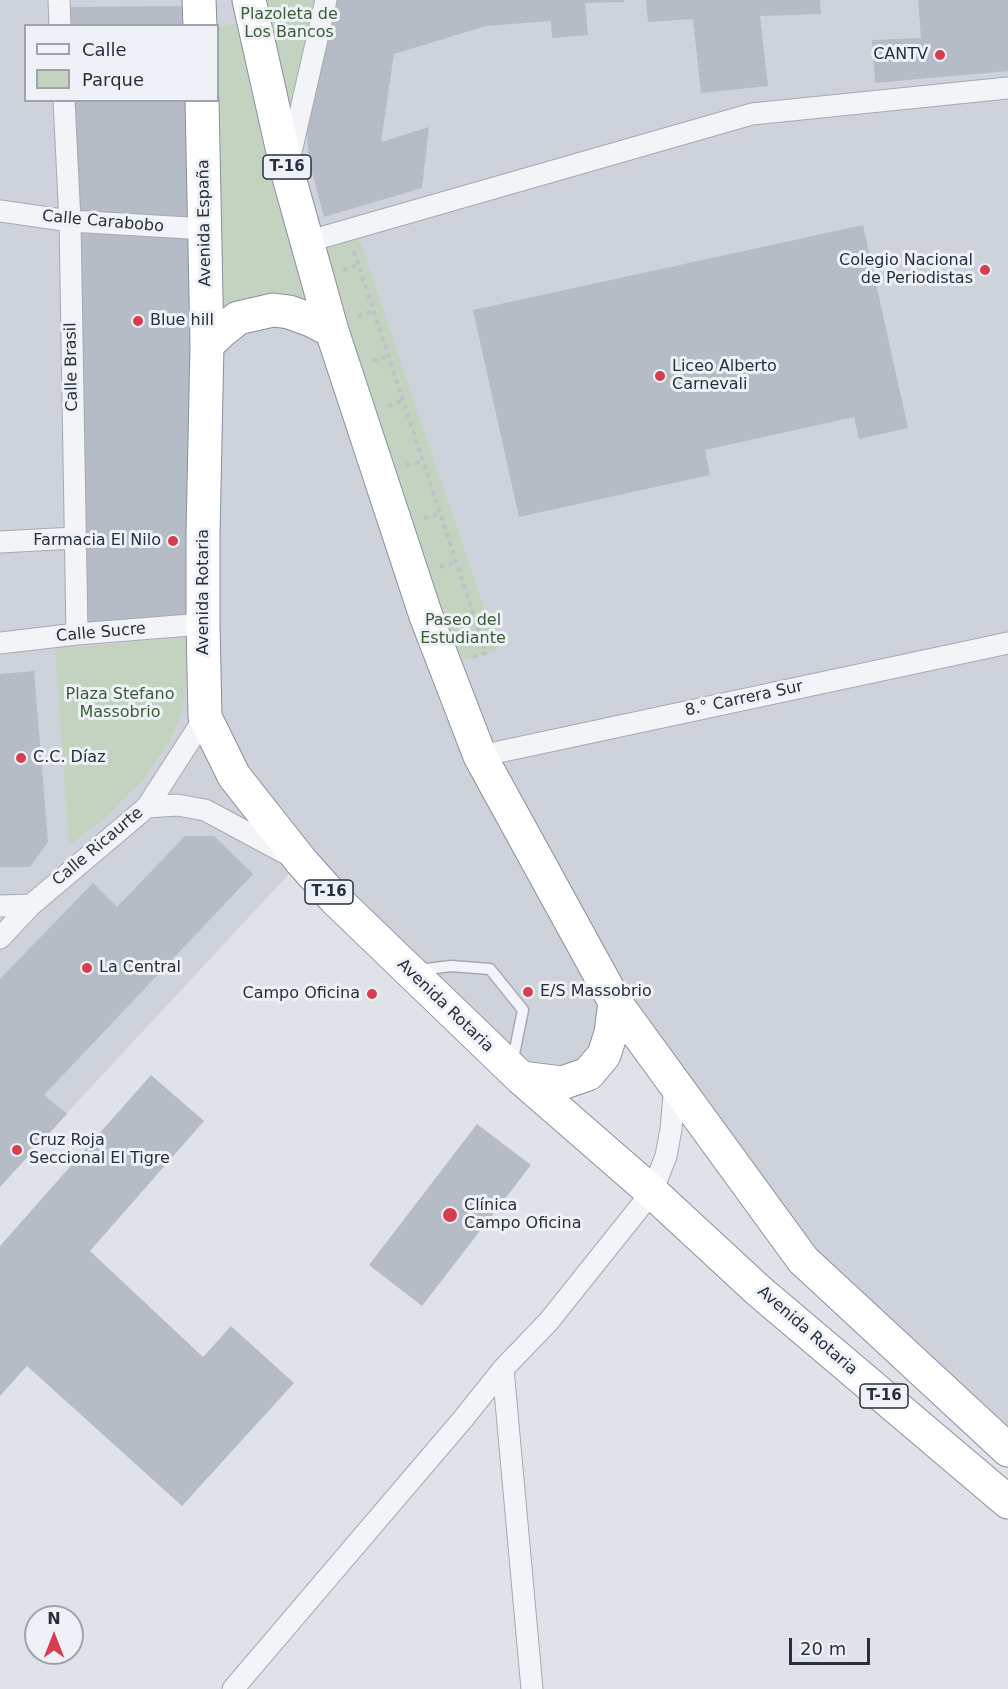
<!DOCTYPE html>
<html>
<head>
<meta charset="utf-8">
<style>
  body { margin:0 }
  #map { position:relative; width:1008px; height:1689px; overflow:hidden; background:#dfe3e9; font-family:"DejaVu Sans",sans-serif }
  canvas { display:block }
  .legend { position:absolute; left:24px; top:24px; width:195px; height:78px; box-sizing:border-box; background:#eef2f6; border:2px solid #9ea4ae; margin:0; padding:8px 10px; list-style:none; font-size:18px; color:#273041 }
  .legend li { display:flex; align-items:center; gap:12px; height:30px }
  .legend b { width:30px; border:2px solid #9ea4ae }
  .north { position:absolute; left:24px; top:1605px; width:60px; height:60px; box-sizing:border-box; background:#eef2f6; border:2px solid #9ea4ae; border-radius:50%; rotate:0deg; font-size:16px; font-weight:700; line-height:24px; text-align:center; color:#273041 }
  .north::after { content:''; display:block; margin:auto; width:21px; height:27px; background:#d53d51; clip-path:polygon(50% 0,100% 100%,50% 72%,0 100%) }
  .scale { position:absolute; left:789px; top:1638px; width:81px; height:27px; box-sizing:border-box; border:3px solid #273041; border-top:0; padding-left:8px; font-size:18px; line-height:21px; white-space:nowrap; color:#273041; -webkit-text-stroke:4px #eef2f6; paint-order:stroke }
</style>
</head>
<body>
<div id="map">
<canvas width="1008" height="1689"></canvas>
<ul class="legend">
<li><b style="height:8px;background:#f2f4f7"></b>Calle</li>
<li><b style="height:16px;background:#c4d3c0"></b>Parque</li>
</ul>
<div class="north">N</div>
<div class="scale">20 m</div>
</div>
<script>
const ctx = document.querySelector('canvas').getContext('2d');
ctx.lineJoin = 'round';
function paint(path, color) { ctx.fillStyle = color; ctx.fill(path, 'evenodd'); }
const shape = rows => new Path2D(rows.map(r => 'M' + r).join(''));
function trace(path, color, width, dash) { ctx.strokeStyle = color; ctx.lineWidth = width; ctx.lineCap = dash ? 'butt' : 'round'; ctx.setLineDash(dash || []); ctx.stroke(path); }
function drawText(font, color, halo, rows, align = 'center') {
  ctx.font = font + ' "DejaVu Sans",sans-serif'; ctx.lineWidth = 6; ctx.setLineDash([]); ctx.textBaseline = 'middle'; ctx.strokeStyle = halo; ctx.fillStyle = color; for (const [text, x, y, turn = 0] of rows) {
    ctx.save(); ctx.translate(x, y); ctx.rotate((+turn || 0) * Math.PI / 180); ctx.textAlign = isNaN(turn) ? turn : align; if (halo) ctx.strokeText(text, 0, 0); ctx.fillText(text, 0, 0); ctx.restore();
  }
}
paint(shape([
  [0,0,1008,0,1008,1435,810,1256,621,993,583,1069,523,1073,302,860,0,1185],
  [26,26,218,26,218,100,26,100]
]), '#cdd2db');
paint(shape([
  [258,0,319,0,289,133],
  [235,24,248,32,307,243,356,229,498,650,446,665,311,320,223,330,218,27],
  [188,637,188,676,182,713,169,742,143,779,111,812,69,846,55,649]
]), '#c4d3c0');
paint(shape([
  [337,0,624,0,624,2,585,3,588,35,552,38,551,21,486,26,394,54,381,142,429,127,422,188,324,217,309,161,307,132,324,43],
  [646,0,820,0,821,14,760,16,768,86,701,93,693,19,648,22],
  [918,0,1008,0,1008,71,875,83,872,40,921,38],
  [192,6,193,26,70,26,69,7],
  [72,100,196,100,199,220,78,212],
  [863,225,908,428,859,439,854,417,705,450,710,475,519,517,473,310],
  [79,229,194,237,188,616,84,626],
  [34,671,48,842,30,867,0,867,0,674],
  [185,836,214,836,253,874,44,1095,67,1114,0,1187,0,979,93,883,117,907],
  [151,1075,204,1121,90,1251,203,1357,231,1326,294,1383,182,1506,27,1366,0,1396,0,1246],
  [477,1124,531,1165,422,1306,369,1265]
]), '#b6bcc6');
const lane = shape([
  [418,970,451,966,490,969,523,1010,512,1064]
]);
const street = shape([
  [59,0,60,26],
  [64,100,70,221,77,634],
  [289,161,326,0],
  [0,211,70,221,206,229],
  [306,242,752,114,1008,88],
  [0,542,74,538],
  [0,643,77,634,203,624],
  [480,756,1008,643],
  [147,807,177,805,205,810,287,854],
  [0,906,31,905],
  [0,938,31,905,147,807,205,717],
  [503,1369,532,1689],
  [233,1689,463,1419,503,1369,549,1321,652,1192,666,1156,671,1129,675,1084]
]);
const highway = shape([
  [199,0,200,26],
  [249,0,287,170,332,331,426,616,480,756,615,1002,803,1260,1008,1450],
  [202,100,207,345,203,534,203,624,205,717,234,776,301,861,335,899,521,1078,652,1192,759,1291,1008,1502],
  [207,345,223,330,238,318,273,310,289,312,311,320,332,331],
  [521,1078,562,1083,588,1074,604,1055,611,1033,615,1002]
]);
trace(lane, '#a4aab3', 13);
trace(street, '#a4aab3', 23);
trace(highway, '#8690a0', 35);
trace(shape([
  [354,251,486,653,473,657],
  [343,270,358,265],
  [358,316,373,311],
  [373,361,388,356],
  [388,406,403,401],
  [406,465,423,461],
  [424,518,440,514],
  [440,567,456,562],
  [458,621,474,616]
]), '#bdc1c8', 4, [4.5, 4.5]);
trace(lane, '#f2f4f7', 10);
trace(street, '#f2f4f7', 21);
trace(highway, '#fff', 33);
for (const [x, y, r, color] of [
  [940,55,6,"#d53d51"],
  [985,270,6,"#d53d51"],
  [138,321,6,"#d53d51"],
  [660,376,6,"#d53d51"],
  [173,541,6,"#d53d51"],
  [21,758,6,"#d53d51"],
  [87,968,6,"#d53d51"],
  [528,992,6,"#d53d51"],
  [372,994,6,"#d53d51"],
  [17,1150,6,"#d53d51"],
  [450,1215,8,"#d53d51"]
]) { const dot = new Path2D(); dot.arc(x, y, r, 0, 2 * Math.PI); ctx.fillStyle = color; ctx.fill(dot); trace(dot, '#eef2f6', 2); }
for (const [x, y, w] of [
  [287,167,48],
  [329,892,48],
  [884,1396,48]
]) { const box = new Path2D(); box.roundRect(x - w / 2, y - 12, w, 24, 4.5); ctx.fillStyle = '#eef2f6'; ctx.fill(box); trace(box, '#273041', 1.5); }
drawText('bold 15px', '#273041', null, [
  ["T-16",287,167],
  ["T-16",329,892],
  ["T-16",884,1396]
]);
drawText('16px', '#3b5d34', '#eef2f6', [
  ["Plazoleta de",289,15],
  ["Los Bancos",289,33],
  ["Paseo del",463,621],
  ["Estudiante",463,639],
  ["Plaza Stefano",120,695],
  ["Massobrio",120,713]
]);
drawText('16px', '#273041', '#eef2f6', [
  ["CANTV",928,55,"right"],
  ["Colegio Nacional",973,261,"right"],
  ["de Periodistas",973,279,"right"],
  ["Blue hill",150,321],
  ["Liceo Alberto",672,367],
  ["Carnevali",672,385],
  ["Farmacia El Nilo",161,541,"right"],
  ["C.C. Díaz",33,758],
  ["La Central",99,968],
  ["E/S Massobrio",540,992],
  ["Campo Oficina",360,994,"right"],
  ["Cruz Roja",29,1141],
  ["Seccional El Tigre",29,1159],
  ["Clínica",464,1206],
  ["Campo Oficina",464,1224]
], 'left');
drawText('16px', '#273041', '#eef2f6', [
  ["Calle Carabobo",103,222,5],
  ["Avenida España",205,223,-91],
  ["Calle Brasil",72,367,-91],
  ["Avenida Rotaria",204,592,-90],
  ["Calle Sucre",101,633,-5],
  ["8.° Carrera Sur",744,699,-12],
  ["Calle Ricaurte",98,847,-40],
  ["Avenida Rotaria",445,1006,44],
  ["Avenida Rotaria",807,1331,41]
]);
</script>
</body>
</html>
